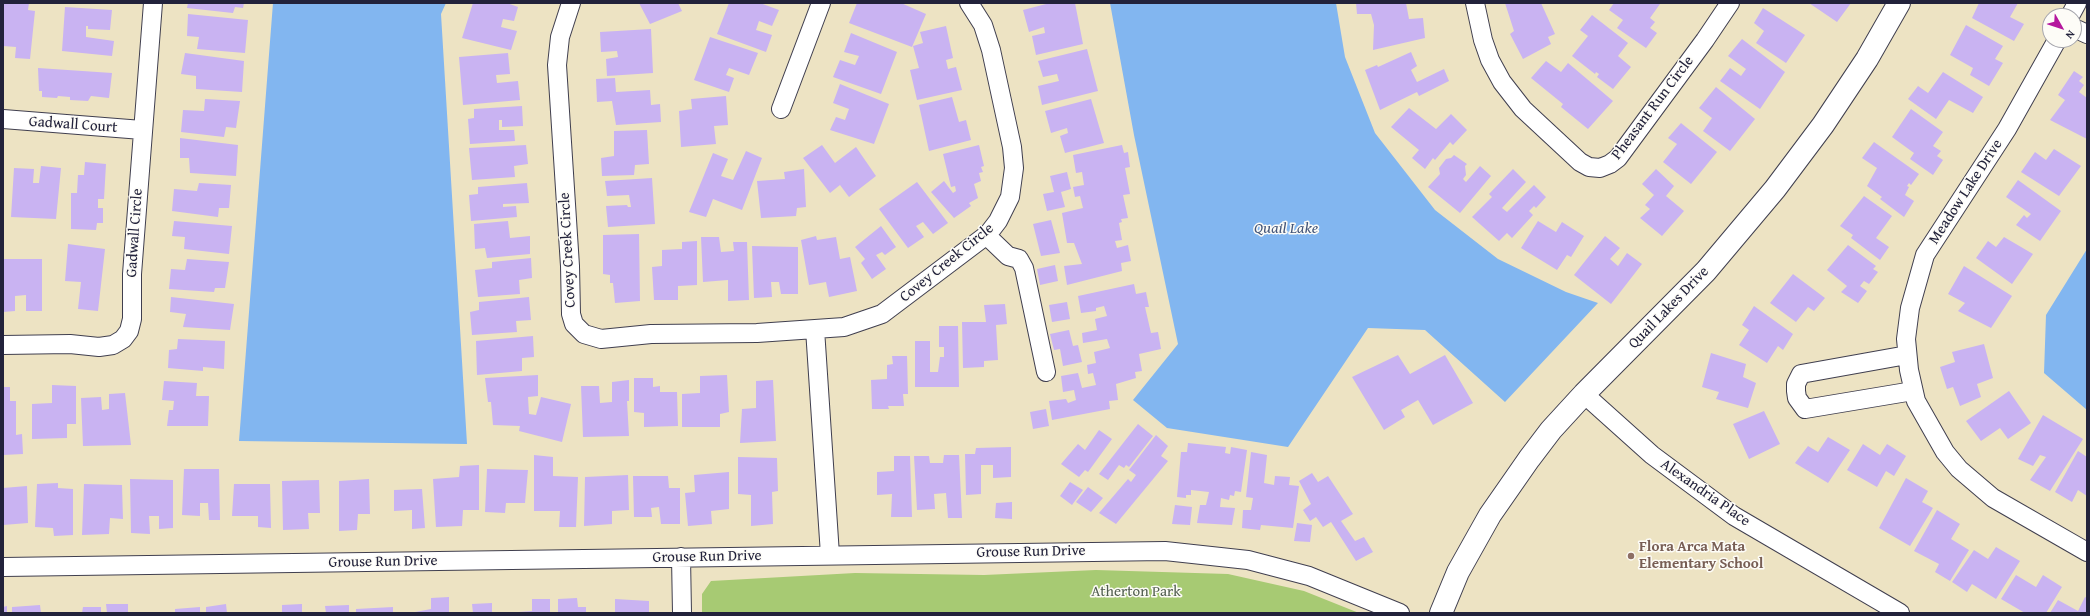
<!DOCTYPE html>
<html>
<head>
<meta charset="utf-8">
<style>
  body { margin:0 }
  #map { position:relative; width:2090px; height:616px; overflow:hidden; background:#ede3c3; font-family:"Gentium Book Plus",serif }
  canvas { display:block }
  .frame { position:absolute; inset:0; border:4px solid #22223b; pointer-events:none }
  .north { position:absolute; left:2042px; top:8px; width:40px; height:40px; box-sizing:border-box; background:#fdfcf7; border:1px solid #a5a5ac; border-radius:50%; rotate:129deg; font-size:11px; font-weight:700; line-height:16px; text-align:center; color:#22223b }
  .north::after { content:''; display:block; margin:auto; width:14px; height:18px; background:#b5179e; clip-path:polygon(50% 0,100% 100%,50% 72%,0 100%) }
</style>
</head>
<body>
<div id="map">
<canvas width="2090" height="616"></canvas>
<div class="frame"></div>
<div class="north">N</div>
</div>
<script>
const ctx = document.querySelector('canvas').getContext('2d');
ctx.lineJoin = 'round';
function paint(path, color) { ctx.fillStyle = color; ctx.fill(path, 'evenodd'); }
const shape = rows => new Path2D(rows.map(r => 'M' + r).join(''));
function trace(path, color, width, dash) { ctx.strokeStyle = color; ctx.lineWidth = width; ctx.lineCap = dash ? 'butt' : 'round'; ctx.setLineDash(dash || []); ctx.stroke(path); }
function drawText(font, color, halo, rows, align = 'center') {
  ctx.font = font + ' "Gentium Book Plus",serif'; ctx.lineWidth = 3; ctx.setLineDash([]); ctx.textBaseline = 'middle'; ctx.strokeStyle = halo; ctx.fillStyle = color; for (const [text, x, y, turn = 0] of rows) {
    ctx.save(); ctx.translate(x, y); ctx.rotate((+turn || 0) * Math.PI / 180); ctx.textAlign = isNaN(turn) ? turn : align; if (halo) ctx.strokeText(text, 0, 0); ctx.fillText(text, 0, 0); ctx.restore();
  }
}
paint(shape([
  [1096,570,1228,574,1304,591,1359,613,702,613,702,594,711,581,855,573,984,575]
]), '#a7ca73');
paint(shape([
  [273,3,446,3,441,14,467,444,239,441],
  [1110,3,1336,3,1345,57,1375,133,1435,210,1498,259,1566,292,1598,303,1505,402,1425,330,1368,328,1288,447,1167,428,1133,400,1178,344,1134,135],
  [2087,249,2087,410,2044,373,2046,315]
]), '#82b6f0');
paint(shape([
  [3,3,29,3,28,10,35,11,30,59,15,58,16,47,3,46],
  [188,3,244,3,243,8,235,7,233,13,187,8],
  [473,3,507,3,518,7,514,21,503,19,501,27,517,31,511,50,462,38],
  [639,3,678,3,682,11,650,24],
  [729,3,760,3,779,10,772,26,759,21,756,30,772,35,766,52,717,34],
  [857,3,901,3,926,14,912,47,849,23],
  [1050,3,1075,3,1083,44,1036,55,1032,36,1045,33,1044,27,1029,32,1023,10],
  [1356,3,1406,3,1409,19,1423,18,1425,38,1373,50,1374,25,1371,14,1357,14],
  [1505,3,1541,3,1555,34,1548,37,1551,44,1523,59,1510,34,1514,31],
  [1614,3,1660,4,1650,18,1655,22,1650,28,1657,33,1646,48,1617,28,1623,20,1609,10],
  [1809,3,1851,3,1837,22],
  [1979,3,2018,3,2010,17,2024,24,2014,41,1972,18],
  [65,7,112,10,110,30,88,29,88,26,86,26,86,37,114,41,112,56,62,51],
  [1763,8,1805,35,1786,63,1756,43,1764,31,1754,23],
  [188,14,248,20,245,53,197,49,199,37,187,36],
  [1592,15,1628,43,1618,56,1631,67,1613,89,1597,77,1599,74,1596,72,1595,74,1572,56,1588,36,1580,30],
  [1966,25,2003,46,1995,59,2003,63,1989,86,1970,75,1973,68,1950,55],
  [946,26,953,58,946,60,948,69,956,67,962,90,917,100,910,70,919,68,913,46,923,43,920,32],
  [651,29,653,73,607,76,606,59,618,57,617,51,601,52,600,32],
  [851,33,897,52,881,94,833,77,840,60,855,65,859,56,844,52],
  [710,37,758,53,749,75,729,68,726,75,734,78,729,92,694,80],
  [1742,39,1785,72,1760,109,1720,81,1730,68,1741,76,1746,69,1728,56],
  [1087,49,1098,91,1042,105,1038,86,1059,81,1057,74,1043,77,1038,61],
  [1411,52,1417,66,1411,70,1417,82,1444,69,1449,81,1419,96,1417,92,1380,110,1365,70,1377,65,1378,67],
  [185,53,244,61,242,92,196,89,196,76,181,74],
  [508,53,510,74,496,75,497,83,518,81,520,100,463,105,459,57],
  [1546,61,1561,72,1568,63,1613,101,1588,129,1561,107,1563,104,1531,78],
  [38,68,112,73,109,98,91,96,88,101,70,100,70,97,58,96,57,98,42,97,42,91,39,91],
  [2074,71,2083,77,2079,81,2084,85,2079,92,2087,98,2087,139,2050,120,2065,100,2058,95],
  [1943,72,1983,97,1973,113,1949,100,1936,119,1908,99,1918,86,1928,93],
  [615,78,616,92,650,90,651,105,660,104,661,122,616,125,612,101,597,102,596,79],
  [840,84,889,104,874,144,830,130,836,117,845,120,849,109,833,103],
  [1716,87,1755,119,1730,151,1703,131,1712,118,1699,108],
  [726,96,728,125,714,126,716,144,681,147,679,111,692,109,691,99],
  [952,97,959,122,966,120,971,140,929,151,919,105],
  [205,99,240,101,236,128,226,127,224,137,181,132,183,110,204,111],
  [1091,99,1104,143,1065,153,1060,136,1068,133,1067,128,1051,133,1045,111],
  [522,106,523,126,502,127,502,120,499,120,499,130,514,130,515,141,470,144,468,119,474,118,474,109],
  [1409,108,1436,129,1451,114,1467,130,1453,145,1450,142,1435,160,1433,158,1425,169,1412,158,1419,150,1391,127],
  [1911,109,1943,132,1933,146,1941,151,1937,156,1943,160,1933,175,1910,159,1914,153,1892,137],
  [1681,123,1717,152,1691,184,1663,162,1677,144,1668,138],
  [647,130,649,164,635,165,634,175,602,176,601,158,614,156,614,131],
  [180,138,238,145,236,176,190,173,189,158,180,158],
  [1874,142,1919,174,1911,185,1909,183,1907,186,1909,187,1905,195,1914,201,1904,217,1880,199,1882,197,1867,186,1877,168,1862,158],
  [526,145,528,164,514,166,515,177,472,180,469,148],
  [822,145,835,163,856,147,876,176,849,197,840,185,830,193,803,158],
  [979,145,984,166,981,167,983,172,979,173,981,181,974,184,978,198,969,203,971,206,954,218,931,192,944,181,953,193,956,191,955,186,951,187,943,154],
  [1122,145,1124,153,1128,152,1130,167,1125,168,1130,194,1123,195,1128,218,1121,219,1122,222,1119,223,1122,240,1115,241,1117,248,1128,245,1131,261,1121,263,1122,271,1067,285,1064,266,1082,264,1074,243,1067,243,1062,213,1083,208,1080,196,1075,197,1073,187,1084,185,1082,172,1076,173,1073,155],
  [2054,149,2081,166,2059,196,2021,172,2035,152,2046,160],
  [746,151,762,158,742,210,713,199,706,217,689,212,713,153,728,159,721,176,733,180],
  [1454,155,1467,164,1465,166,1466,175,1463,179,1466,182,1480,166,1491,176,1460,213,1428,187,1440,174,1439,168,1446,159,1451,158],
  [85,162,106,164,104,199,98,199,98,208,103,208,103,223,97,223,96,230,71,229,71,193,77,193,78,175,84,175],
  [41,166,61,168,56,219,11,217,14,168,34,169,33,183,39,183],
  [804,169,806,207,797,208,796,216,761,218,757,181,785,179,784,172],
  [1513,169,1526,182,1502,208,1507,212,1534,185,1546,197,1536,208,1534,206,1529,211,1533,215,1512,238,1507,233,1499,241,1472,217,1492,197,1489,194],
  [1656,169,1674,186,1666,196,1684,211,1662,236,1640,218,1650,209,1645,205,1654,195,1642,184],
  [1067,172,1071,189,1061,192,1065,207,1047,211,1043,194,1054,192,1050,176],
  [652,178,655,224,608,227,606,206,627,205,628,207,631,207,629,195,607,196,605,181],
  [2018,180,2061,211,2040,241,2016,225,2024,215,2027,218,2031,214,2006,197],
  [917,182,948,223,933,234,923,222,916,226,924,237,908,248,879,209],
  [199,183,231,185,229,208,219,208,218,217,172,211,174,189,197,191],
  [527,183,529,203,503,204,503,207,516,206,517,217,471,221,469,195,478,194,478,187],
  [1864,196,1892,216,1876,238,1889,247,1880,260,1851,238,1853,235,1840,226],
  [1051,220,1060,253,1041,256,1033,224],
  [174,221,232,226,229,254,184,249,185,237,172,236],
  [508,221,510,238,530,236,530,254,487,258,485,248,475,249,474,224],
  [1538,221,1556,232,1562,222,1584,236,1571,257,1567,255,1557,270,1521,248],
  [881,226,896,247,885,255,882,252,876,255,886,269,872,279,861,263,865,259,855,247],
  [639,234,640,301,615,303,613,283,610,283,610,275,603,274,603,235],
  [816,236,817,240,836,237,840,259,850,257,857,291,829,297,826,282,809,285,801,240],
  [1605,236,1620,248,1610,259,1618,266,1627,253,1642,264,1611,304,1574,275],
  [701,237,719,237,721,252,734,251,733,242,747,242,749,300,728,301,728,280,703,282],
  [2004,237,2033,254,2012,284,1976,258,1988,241,1996,247],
  [697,241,697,285,678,286,678,300,654,300,652,267,662,266,662,250,682,249,682,242],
  [68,244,105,249,98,311,78,309,81,282,65,281],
  [1848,245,1876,266,1873,269,1878,272,1869,284,1864,281,1860,286,1867,291,1858,303,1841,292,1847,286,1827,270],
  [752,246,798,247,798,294,781,294,779,282,771,282,772,297,754,298],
  [531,258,532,278,519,280,520,294,478,297,475,270,492,268,492,262],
  [3,259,42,259,42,311,26,311,26,295,15,296,15,311,3,312],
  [187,259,229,262,225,288,215,288,214,292,169,289,171,269,185,270],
  [1055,265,1058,281,1040,285,1037,269],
  [1964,266,2012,296,1991,328,1958,311,1965,303,1948,294],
  [1793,274,1825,298,1814,311,1808,307,1796,322,1770,303],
  [1134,284,1136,294,1146,292,1149,307,1145,307,1151,333,1158,332,1161,349,1139,354,1142,371,1135,372,1136,378,1116,384,1118,400,1109,401,1110,409,1052,420,1049,401,1066,399,1068,403,1076,400,1074,390,1063,392,1061,376,1078,373,1082,388,1096,385,1093,373,1088,374,1087,365,1096,363,1094,352,1110,348,1107,339,1083,343,1082,333,1097,330,1095,319,1107,316,1104,306,1096,308,1096,311,1081,313,1078,296],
  [171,297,234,304,230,330,183,327,186,314,170,312],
  [529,297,531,320,516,321,517,332,472,335,470,312,479,310,479,302],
  [1067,302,1070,319,1052,322,1049,305],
  [1005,304,1007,324,996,325,998,360,984,361,984,367,963,368,962,322,986,322,984,305],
  [1754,306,1793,334,1783,350,1778,346,1767,363,1739,345,1749,330,1742,325],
  [939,326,958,326,959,387,915,387,915,341,930,341,930,372,938,372,940,357,944,357,944,347,939,347],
  [1069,330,1073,346,1078,345,1082,362,1063,366,1060,349,1054,350,1050,334],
  [533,336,534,357,522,358,522,371,477,375,476,341],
  [178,339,225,341,224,369,203,367,203,371,168,368,169,350,177,349],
  [1984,344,1993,378,1977,384,1981,397,1960,406,1953,387,1947,389,1940,367,1955,362,1952,352],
  [1711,353,1746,364,1743,377,1756,383,1748,408,1716,399,1719,392,1702,387],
  [1398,355,1410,374,1445,355,1473,403,1433,425,1418,400,1401,410,1405,417,1384,430,1352,377],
  [892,356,907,356,908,394,903,394,904,406,888,406,889,409,872,409,871,380,887,379,887,365,893,364],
  [538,375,538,396,528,397,529,414,536,415,541,397,571,404,562,442,519,431,520,426,493,425,491,402,488,402,485,378],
  [727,375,729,412,720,414,720,427,682,427,682,394,700,393,700,376],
  [634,378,653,378,653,387,660,386,660,392,677,392,678,426,644,427,644,413,634,412],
  [629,380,629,401,627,401,629,436,583,437,581,386,599,386,600,403,612,402,612,382],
  [773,380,776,441,740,443,742,409,756,408,756,381],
  [164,381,197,383,196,396,209,396,208,426,167,426,169,410,173,410,174,401,162,400],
  [52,385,76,386,76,424,67,424,67,438,32,439,32,404,52,403],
  [3,387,10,387,10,401,16,401,16,435,22,434,23,454,3,455],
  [2009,391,2031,423,2008,439,2000,428,1981,441,1966,421],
  [125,393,131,445,83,446,81,398,101,397,102,410,109,409,109,394],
  [1046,409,1049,426,1033,429,1030,412],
  [1764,411,1780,444,1749,459,1733,424],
  [2043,415,2083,439,2050,491,2030,480,2046,457,2040,455,2033,466,2018,459],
  [1138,424,1153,436,1129,467,1126,465,1124,468,1119,465,1108,480,1099,474],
  [1099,430,1112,439,1088,472,1085,470,1079,477,1061,464,1078,444,1085,450],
  [1156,435,1168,446,1161,456,1168,461,1116,524,1099,513,1128,479,1131,482,1136,475,1129,470],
  [1828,437,1850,450,1828,483,1795,463,1808,446,1818,452],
  [1188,443,1226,447,1225,453,1230,454,1231,447,1247,450,1241,492,1235,491,1234,496,1230,495,1229,500,1221,498,1220,507,1235,508,1232,525,1197,523,1200,505,1206,505,1209,492,1191,490,1191,495,1186,495,1186,498,1177,497,1181,452,1187,452],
  [1863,444,1880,455,1887,444,1906,456,1894,476,1886,471,1877,487,1847,470],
  [1011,447,1011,477,993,478,993,465,981,465,981,494,966,495,965,454,975,454,976,448],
  [2078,451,2087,457,2087,496,2078,490,2072,502,2055,492],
  [1251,452,1267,455,1264,483,1274,485,1275,476,1290,477,1289,485,1299,486,1293,528,1261,525,1260,530,1242,528,1243,510,1251,510,1253,498,1246,497],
  [534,455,553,457,553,476,578,477,576,527,559,527,560,511,534,511],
  [944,455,959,455,962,518,948,518,946,493,934,494,935,509,917,510,914,456,929,456,930,463,943,463],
  [894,456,910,456,912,517,891,517,892,494,877,495,877,472,894,471],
  [738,457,777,458,778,491,772,492,773,524,751,526,751,495,738,494],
  [479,465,479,510,463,510,462,526,436,527,433,479,459,477,460,466],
  [184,469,219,469,220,520,209,520,208,503,200,503,200,516,182,515],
  [487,469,528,470,525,503,506,503,505,513,485,512],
  [729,472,729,509,711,511,712,524,688,526,685,493,695,492,694,475],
  [1312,473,1318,482,1328,476,1353,514,1341,521,1355,541,1364,537,1373,552,1356,561,1331,522,1323,527,1316,517,1310,521,1303,510,1311,504,1299,481],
  [628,475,629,510,612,511,612,524,584,526,585,477],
  [633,476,668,476,669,488,680,488,680,524,661,524,659,507,651,508,652,517,634,517],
  [1906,478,1928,491,1922,502,1933,508,1910,546,1879,528],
  [130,479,173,480,173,528,159,529,159,516,149,516,150,534,131,533],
  [369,479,370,514,358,514,357,530,339,531,339,481],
  [319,480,320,513,308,513,309,529,283,530,282,481],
  [1070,482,1083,490,1072,505,1060,496],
  [58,483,58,488,73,489,73,535,54,536,53,528,35,527,37,484],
  [84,484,122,485,123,519,110,518,109,534,82,535],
  [234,484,270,484,271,528,258,527,258,516,232,516],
  [27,486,28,523,3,525,3,488],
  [1088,487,1103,498,1091,512,1076,502],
  [422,489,425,528,412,529,412,510,394,511,394,490],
  [1012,502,1012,519,995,518,996,503],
  [1175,505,1192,507,1190,525,1172,524],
  [1937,510,1960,524,1951,539,1969,550,1950,581,1935,572,1939,564,1914,551],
  [1297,523,1312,525,1310,542,1294,541],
  [1996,547,2020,561,1996,599,1972,584,1967,592,1952,582,1974,550,1988,559],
  [2016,575,2036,587,2043,575,2062,587,2046,613,2025,613,2001,599],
  [449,597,449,613,410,613,431,609,431,598],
  [2085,597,2087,598,2087,613,2050,613,2058,600,2078,611],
  [577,598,578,607,586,607,586,613,558,613,558,599],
  [532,599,550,599,550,613,505,613,532,611],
  [615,599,649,601,649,613,615,613],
  [492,603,492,613,473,613,472,604],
  [106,604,128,604,128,613,107,613],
  [226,604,227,613,206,613,206,607],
  [302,604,302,613,282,613,282,605],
  [40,605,41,613,12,613,12,607],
  [349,605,349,613,326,613,325,606],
  [7,606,7,613,3,613,3,607],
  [83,607,101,607,101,613,82,613],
  [200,607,200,613,175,613,175,609],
  [393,607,393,613,356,613,356,609]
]), '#c9b3f2');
const minor = shape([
  [571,3,560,37,557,65,570,266,571,314,574,324,584,334,601,339,651,334,757,333,844,327,882,314,988,234,998,221,1010,197,1014,168,1012,147,991,50,983,25,969,3],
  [1475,3,1483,40,1490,60,1502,82,1523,109,1580,162,1589,167,1600,168,1610,164,1618,158,1705,40,1730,3],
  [2070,16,2077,3],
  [2074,28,2087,34],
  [2057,40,2007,129,1925,255,1910,308,1906,339,1909,370,1916,401,1945,452,1959,469,1993,498,2087,552],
  [781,109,821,3],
  [3,119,142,130],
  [986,235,1008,256,1019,259,1024,268,1046,372],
  [815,329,830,555],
  [3,345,70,344,99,347,113,345,123,339,129,331,132,319,132,274,153,3],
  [1907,355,1801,374,1796,384,1796,391,1797,398,1805,409,1913,391],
  [1584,394,1652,455,1734,516,1900,613],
  [681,557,682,613],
  [3,567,1165,551,1248,560,1309,576,1400,613]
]);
const major = shape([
  [1441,613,1458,572,1490,515,1529,459,1551,430,1584,394,1706,271,1775,189,1823,125,1867,59,1899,3]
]);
trace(minor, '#403f4f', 20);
trace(major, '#403f4f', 24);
trace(minor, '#fff', 18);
trace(major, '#fff', 22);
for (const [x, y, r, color] of [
  [1631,556,4,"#8d6e63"]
]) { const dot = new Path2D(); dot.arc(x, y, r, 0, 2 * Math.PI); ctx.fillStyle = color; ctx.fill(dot); trace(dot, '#fdfcf7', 1.5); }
drawText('15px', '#22223b', '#fdfcf7', [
  ["Pheasant Run Circle",1653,108,-53],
  ["Gadwall Court",73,125,4],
  ["Meadow Lake Drive",1966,192,-57],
  ["Gadwall Circle",135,233,-86],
  ["Covey Creek Circle",568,250,-93],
  ["Covey Creek Circle",947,263,-39],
  ["Quail Lakes Drive",1669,308,-46],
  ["Alexandria Place",1705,493,35],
  ["Grouse Run Drive",1031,552,-1],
  ["Grouse Run Drive",707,557,-1],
  ["Grouse Run Drive",383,562,-1]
]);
drawText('bold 15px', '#785e54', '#fdfcf7', [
  ["Flora Arca Mata",1639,547],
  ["Elementary School",1639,564]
], 'left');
drawText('15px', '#515d4f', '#fdfcf7', [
  ["Atherton Park",1136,592]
]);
drawText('italic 16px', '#44567a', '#fdfcf7', [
  ["Quail Lake",1286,229]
]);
</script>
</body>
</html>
